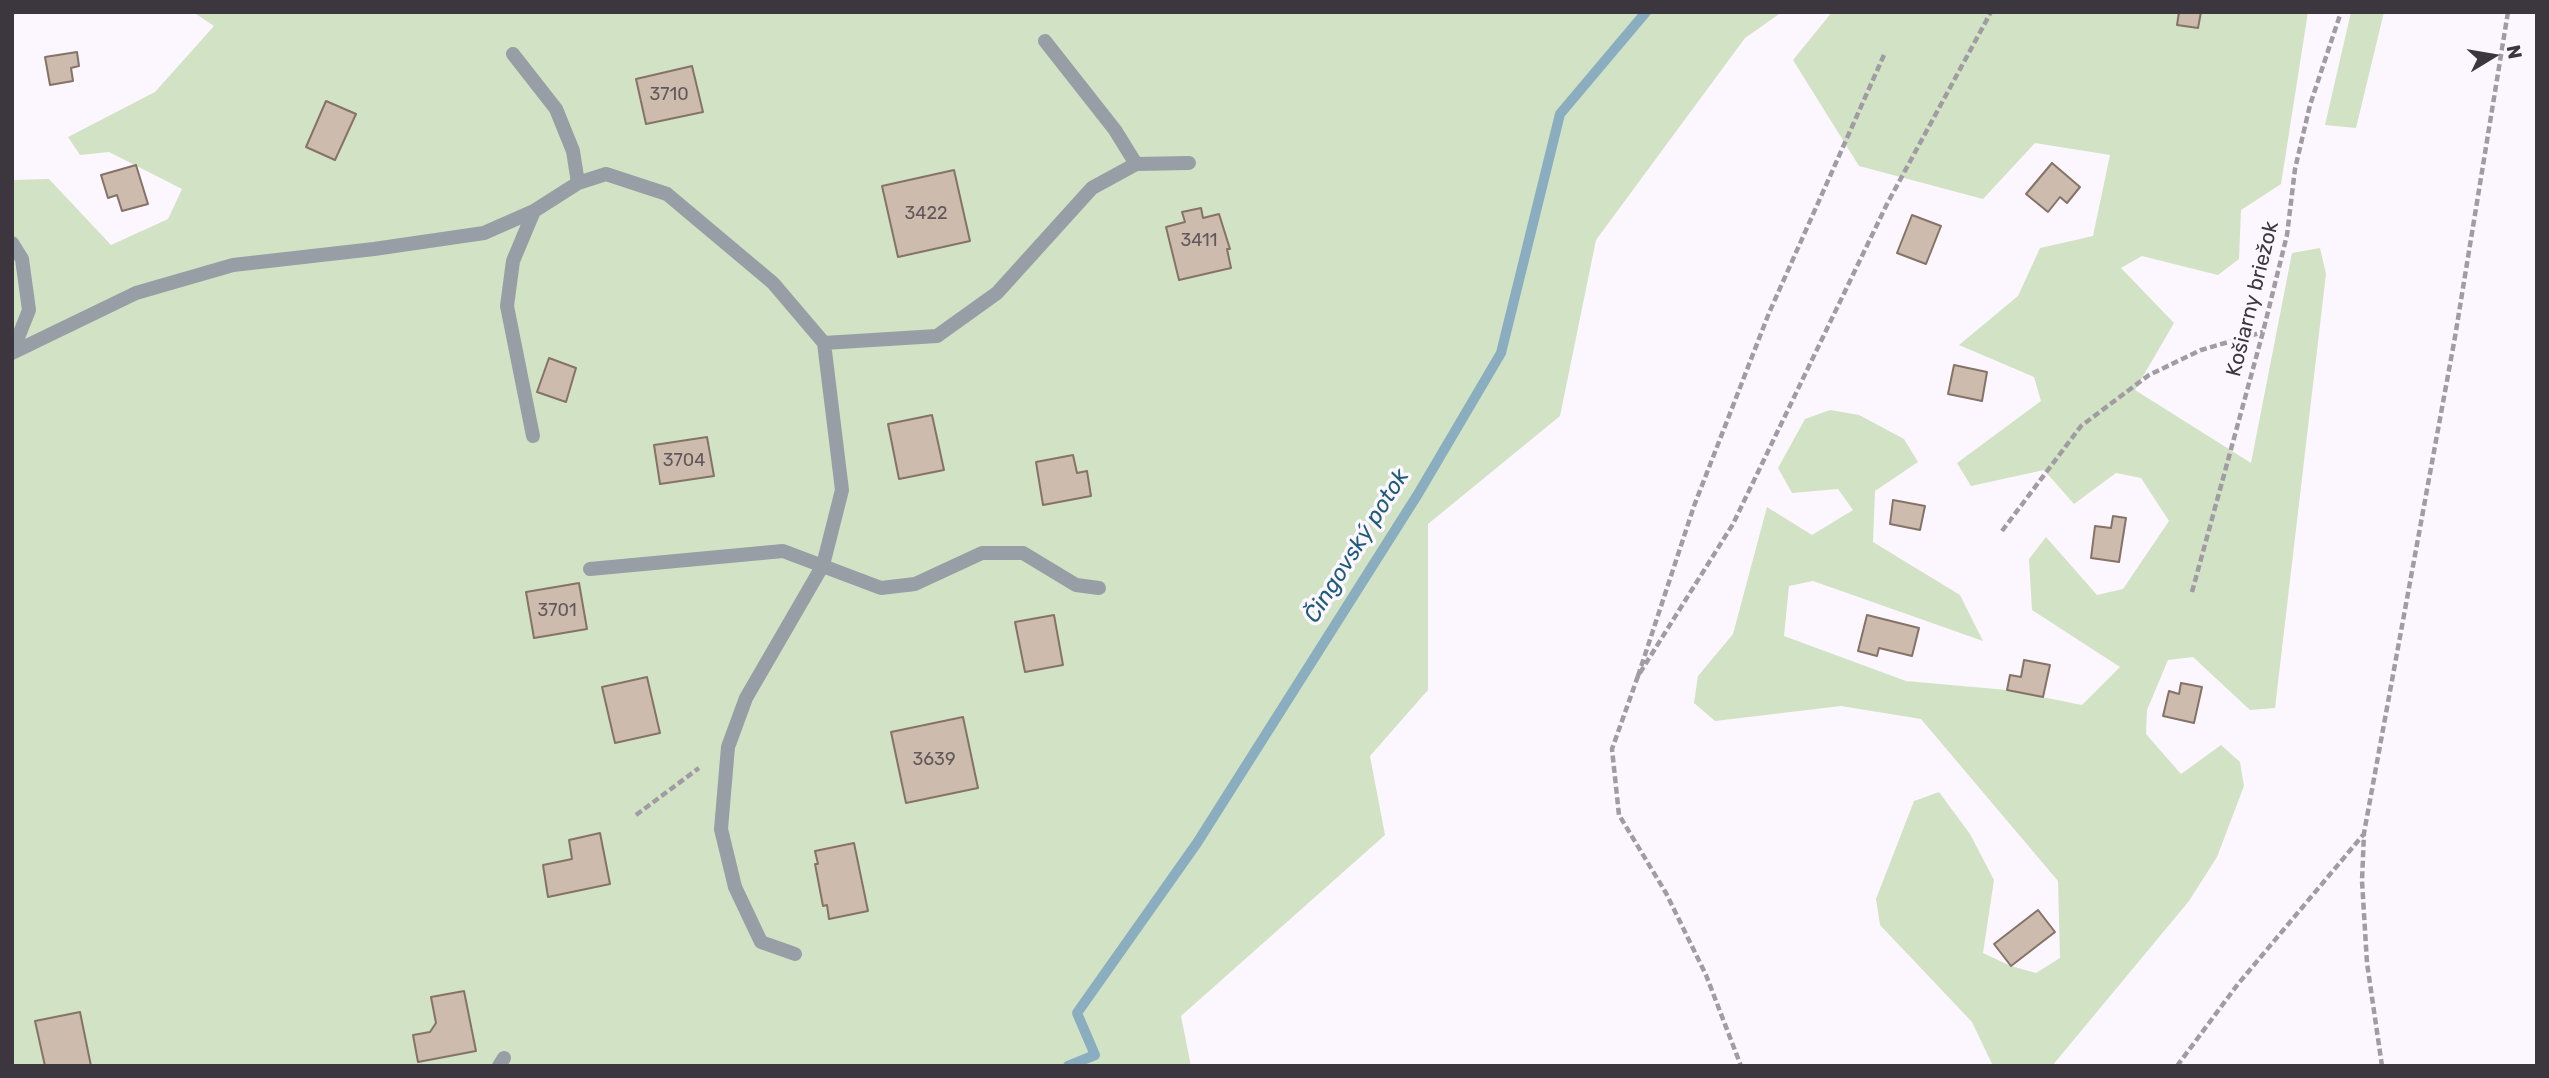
<!DOCTYPE html>
<html>
<head>
<meta charset="utf-8">
<style>
  body { margin:0 }
  #map { position:relative; width:2549px; height:1078px; overflow:hidden; background:#fcf7fe; font-family:Rubik,sans-serif }
  canvas { display:block }
  .frame { position:absolute; inset:0; border:14px solid #3c373e; pointer-events:none }
  .north { position:absolute; left:2458px; top:21px; width:70px; height:70px; -webkit-text-stroke:5px #fcf7fe; paint-order:stroke; rotate:79deg; font-size:19px; font-weight:700; line-height:28px; text-align:center; color:#3c373e }
  .north::after { content:''; display:block; margin:auto; width:24px; height:32px; background:#3c373e; clip-path:polygon(50% 0,100% 100%,50% 72%,0 100%) }
</style>
</head>
<body>
<div id="map">
<canvas width="2549" height="1078"></canvas>
<div class="frame"></div>
<div class="north">N</div>
</div>
<script>
const ctx = document.querySelector('canvas').getContext('2d');
ctx.lineJoin = 'round';
function paint(path, color) { ctx.fillStyle = color; ctx.fill(path, 'evenodd'); }
const shape = rows => new Path2D(rows.map(r => 'M' + r).join(''));
function trace(path, color, width, dash) { ctx.strokeStyle = color; ctx.lineWidth = width; ctx.lineCap = dash ? 'butt' : 'round'; ctx.setLineDash(dash || []); ctx.stroke(path); }
function drawText(font, color, halo, rows, align = 'center') {
  ctx.font = font + ' Rubik,sans-serif'; ctx.lineWidth = 7; ctx.setLineDash([]); ctx.textBaseline = 'middle'; ctx.strokeStyle = halo; ctx.fillStyle = color; for (const [text, x, y, turn = 0] of rows) {
    ctx.save(); ctx.translate(x, y); ctx.rotate((+turn || 0) * Math.PI / 180); ctx.textAlign = isNaN(turn) ? turn : align; if (halo) ctx.strokeText(text, 0, 0); ctx.fillText(text, 0, 0); ctx.restore();
  }
}
paint(shape([
  [193,12,1782,12,1745,38,1596,240,1560,416,1428,524,1428,690,1370,756,1385,835,1181,1016,1191,1066,12,1066,12,180,49,179,111,245,168,219,182,189,109,152,80,155,68,137,155,92,214,26],
  [1832,12,2308,12,2281,184,2241,210,2239,259,2218,275,2142,256,2121,268,2174,323,2135,390,2251,463,2292,253,2320,248,2326,274,2275,708,2250,710,2193,657,2168,660,2147,710,2146,734,2181,774,2221,745,2240,762,2244,786,2217,857,2189,901,2052,1066,1993,1066,1972,1022,1880,925,1876,899,1914,801,1939,792,1970,834,1994,880,1983,953,2011,966,2036,973,2060,958,2058,881,1921,719,1841,706,1715,721,1694,703,1698,676,1733,634,1767,507,1812,535,1853,510,1838,489,1792,493,1778,468,1805,419,1830,410,1859,415,1904,439,1918,462,1875,491,1873,542,1960,595,1983,641,1813,581,1789,586,1784,636,1906,681,2007,690,2082,705,2120,667,2032,610,2029,559,2046,537,2097,595,2123,589,2169,521,2141,478,2116,473,2074,504,2044,470,1971,486,1957,463,2041,401,2034,377,1959,345,2018,296,2040,248,2093,236,2110,155,2035,143,1983,199,1859,166,1793,60],
  [2351,12,2384,12,2356,128,2325,125]
]), '#d2e2c4');
trace(shape([
  [1068,1066,1095,1055,1077,1013,1197,843,1418,494,1501,353,1560,114,1646,12]
]), '#8aadc0', 10);
const building = shape([
  [2179,12,2201,12,2198,28,2177,25,2179,12],
  [77,52,79,66,71,68,73,81,50,85,45,57,77,52],
  [692,66,703,112,646,124,636,79,692,66],
  [326,101,356,114,335,160,306,147,326,101],
  [2052,163,2080,187,2067,203,2060,197,2048,212,2026,194,2052,163],
  [136,165,148,204,122,211,117,195,108,198,101,175,136,165],
  [954,170,970,241,898,257,882,186,954,170],
  [1201,208,1203,218,1219,214,1230,249,1227,249,1231,268,1179,280,1166,227,1185,222,1182,212,1201,208],
  [1912,215,1941,226,1926,264,1897,253,1912,215],
  [549,358,576,368,566,402,537,392,549,358],
  [1954,365,1987,372,1982,401,1948,394,1954,365],
  [932,415,944,470,899,479,888,424,932,415],
  [707,437,714,476,660,484,654,445,707,437],
  [1073,455,1077,473,1087,471,1091,496,1043,505,1036,462,1073,455],
  [1893,500,1925,506,1920,530,1890,524,1893,500],
  [2113,516,2126,518,2119,562,2091,558,2095,526,2111,528,2113,516],
  [579,583,587,629,534,638,526,592,579,583],
  [1054,615,1063,665,1025,672,1015,622,1054,615],
  [1867,615,1919,628,1912,656,1879,648,1877,656,1858,651,1867,615],
  [2024,660,2050,665,2043,697,2007,690,2010,675,2021,677,2024,660],
  [647,677,660,733,615,743,602,687,647,677],
  [2181,683,2202,687,2194,723,2163,716,2169,691,2179,694,2181,683],
  [963,717,978,788,906,803,891,732,963,717],
  [600,833,610,884,548,897,543,865,572,859,569,840,600,833],
  [854,843,868,911,829,919,827,905,823,906,815,864,818,864,815,851,854,843],
  [2038,910,2055,932,2011,966,1994,944,2038,910],
  [464,991,476,1051,418,1062,413,1035,430,1032,436,1023,431,997,464,991],
  [80,1012,91,1066,45,1066,35,1021,80,1012]
]);
paint(building, '#cdbbad');
trace(building, '#847366', 2);
trace(shape([
  [1884,55,1769,313,1694,506,1638,676,1733,524,1887,204,1991,12],
  [2002,531,2081,426,2149,375,2201,350,2263,332],
  [2192,592,2263,332,2287,235,2295,169,2310,105,2341,12],
  [1638,676,1612,749,1619,815,1666,893,1706,975,1741,1066],
  [636,815,699,768],
  [2177,1066,2238,984,2363,835],
  [2382,1066,2367,963,2362,881,2364,833,2455,337,2508,12]
]), '#a19ca3', 4.5, [7, 3.5]);
trace(shape([
  [1045,41,1115,130,1136,164],
  [513,54,556,109,573,151,578,183],
  [12,243,22,259,29,310,12,353],
  [824,343,937,336,997,293,1092,188,1136,164,1189,163],
  [14,352,136,293,233,265,374,249,484,233,534,211],
  [533,436,507,306,513,261,534,211,578,183,606,174,667,194,773,283,824,343,842,490,823,565,746,698,728,747,721,829,735,887,761,942,795,954],
  [590,569,783,551,881,588,915,584,982,553,1023,553,1076,585,1099,588],
  [499,1066,504,1058]
]), '#979ea5', 14);
drawText('18px', '#60585a', null, [
  ["3710",669,95],
  ["3422",926,214],
  ["3411",1199,241],
  ["3704",684,461],
  ["3701",557,611],
  ["3639",934,760]
]);
drawText('21px', '#3c373e', '#fcf7fe', [
  ["Košiarny briežok",2253,299,-76]
]);
drawText('italic 23px', '#1f5c79', '#fcf7fe', [
  ["Čingovský potok",1357,546,-58]
]);
</script>
</body>
</html>
